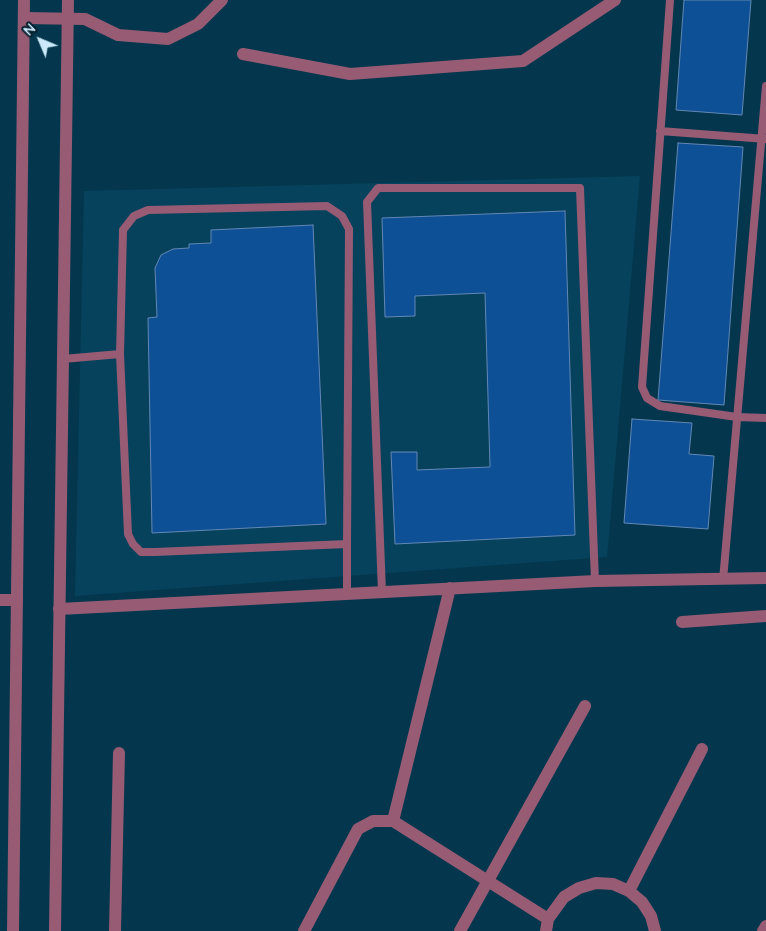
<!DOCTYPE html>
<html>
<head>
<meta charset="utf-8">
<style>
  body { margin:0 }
  #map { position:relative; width:766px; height:931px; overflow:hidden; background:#04374d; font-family:Quicksand,sans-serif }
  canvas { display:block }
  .north { position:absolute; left:15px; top:15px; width:50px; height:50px; -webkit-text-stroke:4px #041d2a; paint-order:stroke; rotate:315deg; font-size:14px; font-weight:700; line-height:20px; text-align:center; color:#cbe9fb }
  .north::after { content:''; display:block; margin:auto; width:18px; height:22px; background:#cbe9fb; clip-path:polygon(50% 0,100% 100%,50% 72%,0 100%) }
</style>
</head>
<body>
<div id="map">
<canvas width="766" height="931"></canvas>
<div class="north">N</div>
</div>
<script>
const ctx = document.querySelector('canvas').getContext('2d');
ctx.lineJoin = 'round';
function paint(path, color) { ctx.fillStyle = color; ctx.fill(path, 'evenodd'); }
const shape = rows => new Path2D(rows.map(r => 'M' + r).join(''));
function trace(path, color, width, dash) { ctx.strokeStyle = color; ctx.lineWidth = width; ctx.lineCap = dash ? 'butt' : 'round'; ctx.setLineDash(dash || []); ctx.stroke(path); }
paint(shape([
  [640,176,607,557,75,596,84,191]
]), '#06425c');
const building = shape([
  [684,0,751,0,742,115,676,110,684,0],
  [678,143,743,147,724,405,658,400,678,143],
  [565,211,575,535,395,544,391,452,417,452,417,470,490,467,485,293,415,296,415,316,385,317,382,218,565,211],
  [313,225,326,524,152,533,148,318,157,317,155,268,161,255,173,249,189,248,189,244,211,243,211,230,313,225],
  [632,419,692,423,689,454,714,456,708,529,624,523,632,419]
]);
paint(building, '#0d5095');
trace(building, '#6387b4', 1);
trace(shape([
  [670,0,642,387,647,398,660,406,737,417,766,418],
  [660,131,766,139],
  [63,359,120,354],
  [723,580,766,86],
  [382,592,367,202,378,188,580,188,595,581],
  [347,594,347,544,349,229,342,216,327,206,148,210,134,216,123,230,120,354,128,534,133,544,141,552,155,552,347,544]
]), '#975b74', 8);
trace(shape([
  [24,18,85,19,118,35,168,39,198,24,222,0],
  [243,54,350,74,523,61,615,0],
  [0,600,17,600],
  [59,609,595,581,766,578],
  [682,622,766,616],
  [393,821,450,588],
  [629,891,702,749],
  [115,931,119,753],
  [304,931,358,829,373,821,393,821,548,919],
  [460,931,585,706],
  [546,931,548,919,564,897,579,888,596,883,613,884,629,891,642,902,651,916,655,931],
  [763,931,766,926]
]), '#975b74', 12);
trace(shape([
  [13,931,24,0],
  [55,931,68,0]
]), '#975b74', 12);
</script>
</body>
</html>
